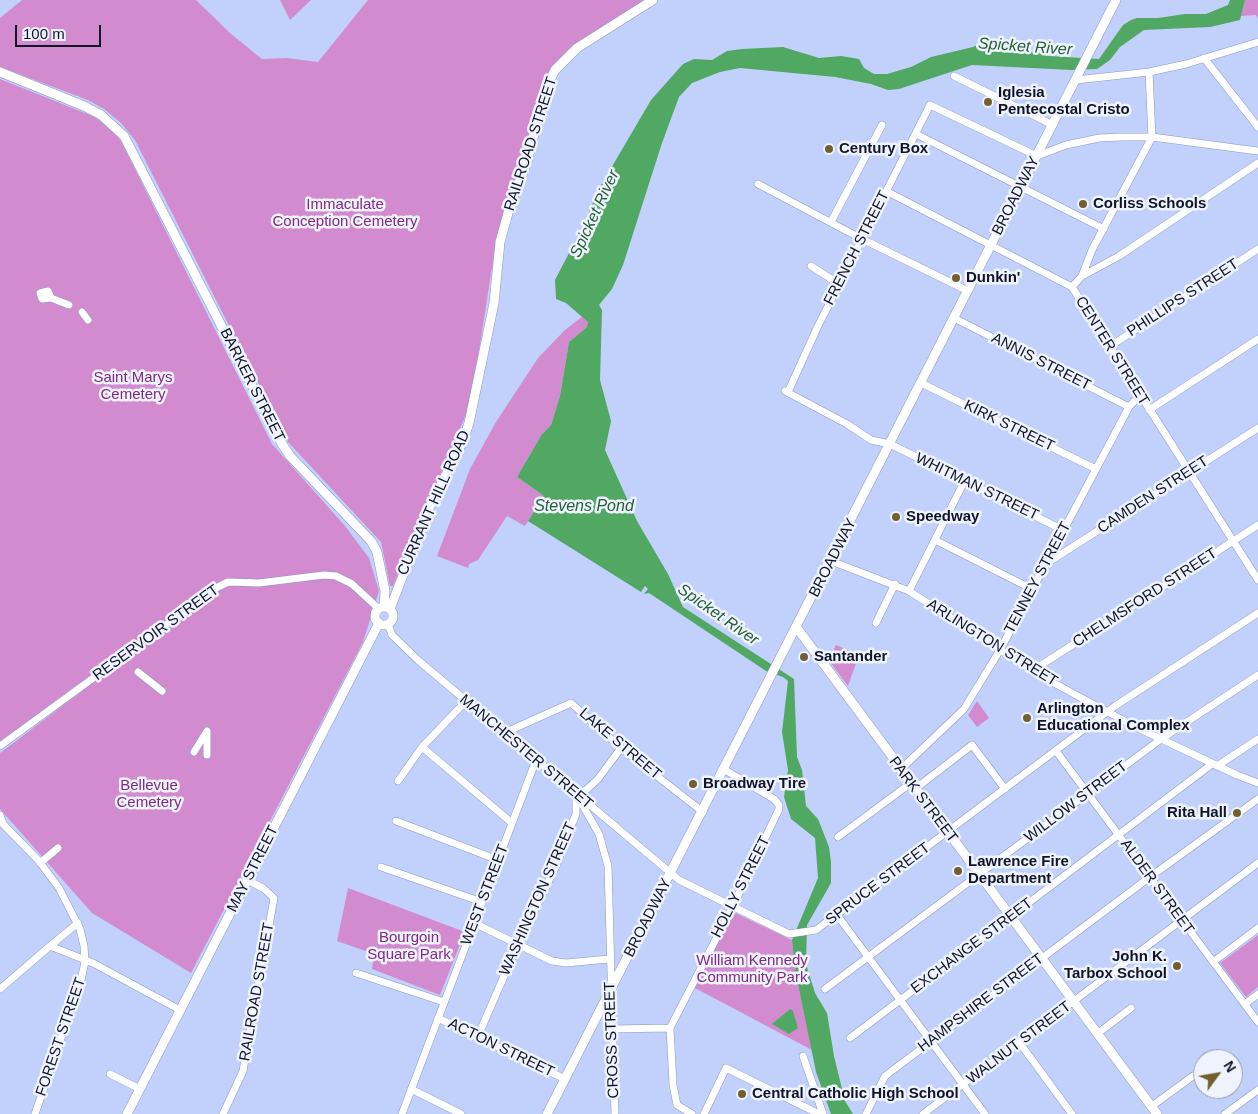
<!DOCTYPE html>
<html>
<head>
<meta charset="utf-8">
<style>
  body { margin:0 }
  #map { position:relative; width:1258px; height:1114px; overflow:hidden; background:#c1d1fb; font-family:Helvetica,sans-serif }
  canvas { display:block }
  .north { position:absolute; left:1193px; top:1049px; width:50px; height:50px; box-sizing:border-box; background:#eef3fd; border:1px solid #959ba8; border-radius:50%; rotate:58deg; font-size:14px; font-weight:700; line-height:20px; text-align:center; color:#101628 }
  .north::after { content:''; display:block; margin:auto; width:18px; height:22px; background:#725f2d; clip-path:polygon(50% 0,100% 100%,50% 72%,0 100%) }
  .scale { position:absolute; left:15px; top:25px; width:86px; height:22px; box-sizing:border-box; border:2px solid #101628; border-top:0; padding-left:6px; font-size:15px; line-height:18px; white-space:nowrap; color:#101628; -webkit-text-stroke:4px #eef3fd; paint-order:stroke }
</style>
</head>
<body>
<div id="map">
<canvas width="1258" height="1114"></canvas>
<div class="north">N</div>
<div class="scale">100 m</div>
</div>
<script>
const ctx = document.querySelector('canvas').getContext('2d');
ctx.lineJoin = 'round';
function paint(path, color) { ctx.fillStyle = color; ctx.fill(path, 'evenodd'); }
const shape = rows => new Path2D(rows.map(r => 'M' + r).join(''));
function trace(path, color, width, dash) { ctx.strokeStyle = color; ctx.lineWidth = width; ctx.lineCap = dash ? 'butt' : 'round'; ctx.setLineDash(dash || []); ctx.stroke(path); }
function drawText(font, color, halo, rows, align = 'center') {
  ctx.font = font + ' Helvetica,sans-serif'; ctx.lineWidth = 5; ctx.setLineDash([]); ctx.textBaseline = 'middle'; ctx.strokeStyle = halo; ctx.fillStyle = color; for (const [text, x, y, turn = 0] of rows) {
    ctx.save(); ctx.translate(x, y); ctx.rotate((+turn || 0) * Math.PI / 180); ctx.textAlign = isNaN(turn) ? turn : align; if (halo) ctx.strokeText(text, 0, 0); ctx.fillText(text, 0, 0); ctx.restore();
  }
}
paint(shape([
  [22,0,196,0,230,33,262,59,287,58,318,62,368,0,648,0,567,51,553,66,538,98,522,170,507,204,495,248,471,403,393,586,390,586,381,542,288,442,135,140,121,123,104,109,88,100,0,67,0,18],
  [280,0,311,0,290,20],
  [1245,0,1258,0,1258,19,1256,15,1241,16],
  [0,79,95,117,112,131,121,141,272,444,345,526,369,558,379,591,363,642,191,973,92,913,0,809,0,753,86,688,79,683,0,742],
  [583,316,588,322,587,327,569,342,560,396,551,425,542,434,517,477,544,496,525,526,507,516,478,560,469,564,468,568,437,556,470,469,496,422,538,358,565,330],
  [836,645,859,655,848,686,829,661],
  [977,701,989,718,977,727,968,715],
  [348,888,465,932,440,995,372,969,374,954,337,941],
  [733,912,792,940,795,971,812,1050,695,988],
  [1258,935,1258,987,1246,997,1220,963]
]), '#d38bd0');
paint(shape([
  [1230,0,1245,0,1240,20,1210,27,1144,30,1120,47,1110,60,1097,69,1071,70,972,65,899,89,888,90,871,84,835,77,740,68,720,72,692,83,679,97,662,143,623,265,612,289,599,305,602,310,600,380,611,421,605,450,637,521,668,574,683,607,794,679,797,757,802,770,806,806,818,819,829,847,831,862,831,883,807,925,806,964,815,993,827,1013,834,1056,845,1101,853,1114,831,1114,816,1072,795,970,792,940,818,878,815,838,791,819,784,797,788,770,782,732,788,681,783,677,766,671,649,593,644,594,648,589,645,586,641,592,528,521,544,496,517,477,542,434,551,425,560,396,569,342,587,327,588,322,566,303,556,299,555,280,581,230,600,187,651,100,683,64,694,59,712,60,727,51,742,49,783,47,819,58,841,56,859,59,864,68,874,74,887,74,911,67,931,57,973,47,986,40,1049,56,1099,59,1123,25,1131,20,1137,18,1158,18,1185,14,1206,14,1228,5],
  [790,1009,793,1011,798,1028,789,1034,772,1024]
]), '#50a862');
const minor = shape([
  [1204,58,1258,127],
  [954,76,1053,125],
  [1076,80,1149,72,1186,64,1258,42],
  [916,134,1104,229],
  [758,184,862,239,968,291],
  [886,191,1072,287,1258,580],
  [831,222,882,125],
  [811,266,839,284],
  [1082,276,1092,250,1152,137,1149,72],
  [1072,287,1082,276,1119,256,1258,163],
  [51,298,42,299,40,293,48,291,51,298,69,305],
  [82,312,88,320],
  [954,318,1129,407],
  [1109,347,1258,249],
  [921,383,1096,469],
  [785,391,847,424,871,440,890,444,1063,530],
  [788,392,818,326,930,105,1037,156,1066,145,1099,138,1121,137,1152,137,1258,151],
  [1149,410,1258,339],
  [935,540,1032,589],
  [831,561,909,591,1036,673,1074,694,1138,728,1237,775,1258,783],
  [1049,562,1258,428],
  [909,591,964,482],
  [876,623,895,584],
  [388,624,392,635,419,661,679,880,789,934,816,930,1115,706,1258,613],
  [1032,671,1258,525],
  [138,672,162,691],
  [504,733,571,703,621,748,703,812],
  [0,746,170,622,208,592,228,582,259,583,324,575,336,576,352,584,379,609],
  [422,747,512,823],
  [1056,751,1258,1022],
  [194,752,207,731,207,755],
  [1217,766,1258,739],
  [900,770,964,709,1000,650,1129,407,1140,395],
  [398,781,422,747,466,701],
  [915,789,972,745,1005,789],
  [576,794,586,790,598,779,621,748],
  [579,799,599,834,608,866,615,1114],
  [0,815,3,824,39,861,59,888,80,929,84,946,85,962,81,980,35,1114],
  [396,821,498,860],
  [838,837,911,783],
  [40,863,58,848],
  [381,867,482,902],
  [837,915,985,1114],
  [474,923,552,961,566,963,609,959],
  [50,946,78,923],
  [1213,962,1258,928],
  [356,973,444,1002],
  [0,989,50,946,93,963,180,1010],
  [825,989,1161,739,1258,675],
  [1245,1004,1258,994],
  [438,1018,565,1079],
  [670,1028,673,1085,677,1105,692,1114],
  [612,1029,670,1028,733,906,779,809,779,805,774,799,725,770],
  [1097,1034,1131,1008],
  [478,1036,518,944,555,868,576,814,576,795],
  [850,1038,1212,764],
  [1019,1042,1072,1114],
  [803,1056,823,1114],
  [110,1074,140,1089],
  [411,1089,461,1114],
  [1152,1106,1193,1076],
  [223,1114,243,1071,274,898,263,888,247,880],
  [402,1114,536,760],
  [704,1114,726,1068,819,1114],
  [866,1114,885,1076,1150,877,1258,799],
  [923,1114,1258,863],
  [1225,1114,1258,1090]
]);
const major = shape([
  [0,72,84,106,101,115,124,136,282,444,290,456,371,541,377,552,385,591,384,607],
  '375 616a9 9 0 1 1 18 0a9 9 0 1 1-18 0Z',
  [390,609,429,508,462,443,469,423,494,303,500,242,510,206,527,162,543,98,549,82,555,70,577,48,653,0],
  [797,628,1157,1114],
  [127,1114,379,623],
  [547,1114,1116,0]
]);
trace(minor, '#8799ca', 8);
trace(major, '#8799ca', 10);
trace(minor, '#fff', 7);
trace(major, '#fff', 9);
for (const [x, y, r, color] of [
  [988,102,5,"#725f2d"],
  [829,149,5,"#725f2d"],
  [1083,204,5,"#725f2d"],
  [956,278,5,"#725f2d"],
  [896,517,5,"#725f2d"],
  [804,657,5,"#725f2d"],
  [1027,718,5,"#725f2d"],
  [693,784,5,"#725f2d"],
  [1237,813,5,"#725f2d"],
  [958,871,5,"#725f2d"],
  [1177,966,5,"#725f2d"],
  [742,1094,5,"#725f2d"]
]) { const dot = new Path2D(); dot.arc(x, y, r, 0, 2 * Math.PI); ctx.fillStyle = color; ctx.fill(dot); trace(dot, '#eef3fd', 2); }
drawText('bold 15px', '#101628', '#eef3fd', [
  ["Iglesia",998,93],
  ["Pentecostal Cristo",998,110],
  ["Century Box",839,149],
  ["Corliss Schools",1093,204],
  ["Dunkin'",966,278],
  ["Speedway",906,517],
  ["Santander",814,657],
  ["Arlington",1037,709],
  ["Educational Complex",1037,726],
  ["Broadway Tire",703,784],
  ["Rita Hall",1227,813,"right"],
  ["Lawrence Fire",968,862],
  ["Department",968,879],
  ["John K.",1167,957,"right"],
  ["Tarbox School",1167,974,"right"],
  ["Central Catholic High School",752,1094]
], 'left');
drawText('15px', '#101628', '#eef3fd', [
  ["RAILROAD STREET",531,144,-72],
  ["BROADWAY",1016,196,-63],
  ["FRENCH STREET",857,248,-63],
  ["PHILLIPS STREET",1183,298,-33],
  ["CENTER STREET",1112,351,58],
  ["ANNIS STREET",1041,362,27],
  ["BARKER STREET",252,385,63],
  ["KIRK STREET",1009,426,26],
  ["WHITMAN STREET",977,487,26],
  ["CAMDEN STREET",1153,495,-33],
  ["CURRANT HILL ROAD",434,503,-66],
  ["BROADWAY",833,558,-63],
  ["TENNEY STREET",1038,578,-62],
  ["CHELMSFORD STREET",1145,598,-33],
  ["RESERVOIR STREET",156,633,-36],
  ["ARLINGTON STREET",992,643,32],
  ["LAKE STREET",620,744,40],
  ["MANCHESTER STREET",526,752,40],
  ["PARK STREET",923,800,53],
  ["WILLOW STREET",1076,802,-37],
  ["MAY STREET",253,869,-63],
  ["SPRUCE STREET",878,884,-37],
  ["HOLLY STREET",741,887,-63],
  ["ALDER STREET",1157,887,54],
  ["WEST STREET",485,895,-69],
  ["WASHINGTON STREET",538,899,-66],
  ["BROADWAY",648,918,-63],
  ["EXCHANGE STREET",972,946,-37],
  ["RAILROAD STREET",257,992,-80],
  ["HAMPSHIRE STREET",981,1003,-37],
  ["FOREST STREET",61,1037,-71],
  ["CROSS STREET",612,1040,-92],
  ["WALNUT STREET",1019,1043,-37],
  ["ACTON STREET",501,1048,26]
]);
drawText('15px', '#842a83', '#eef3fd', [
  ["Immaculate",345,205],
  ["Conception Cemetery",345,222],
  ["Saint Marys",133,378],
  ["Cemetery",133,395],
  ["Bellevue",149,786],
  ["Cemetery",149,803],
  ["Bourgoin",409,938],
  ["Square Park",409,955],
  ["William Kennedy",752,961],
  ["Community Park",752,978]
]);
drawText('italic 16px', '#246133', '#eef3fd', [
  ["Spicket River",1025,47,4],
  ["Spicket River",595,214,-65],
  ["Stevens Pond",584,507],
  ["Spicket River",718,615,35]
]);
</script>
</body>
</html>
